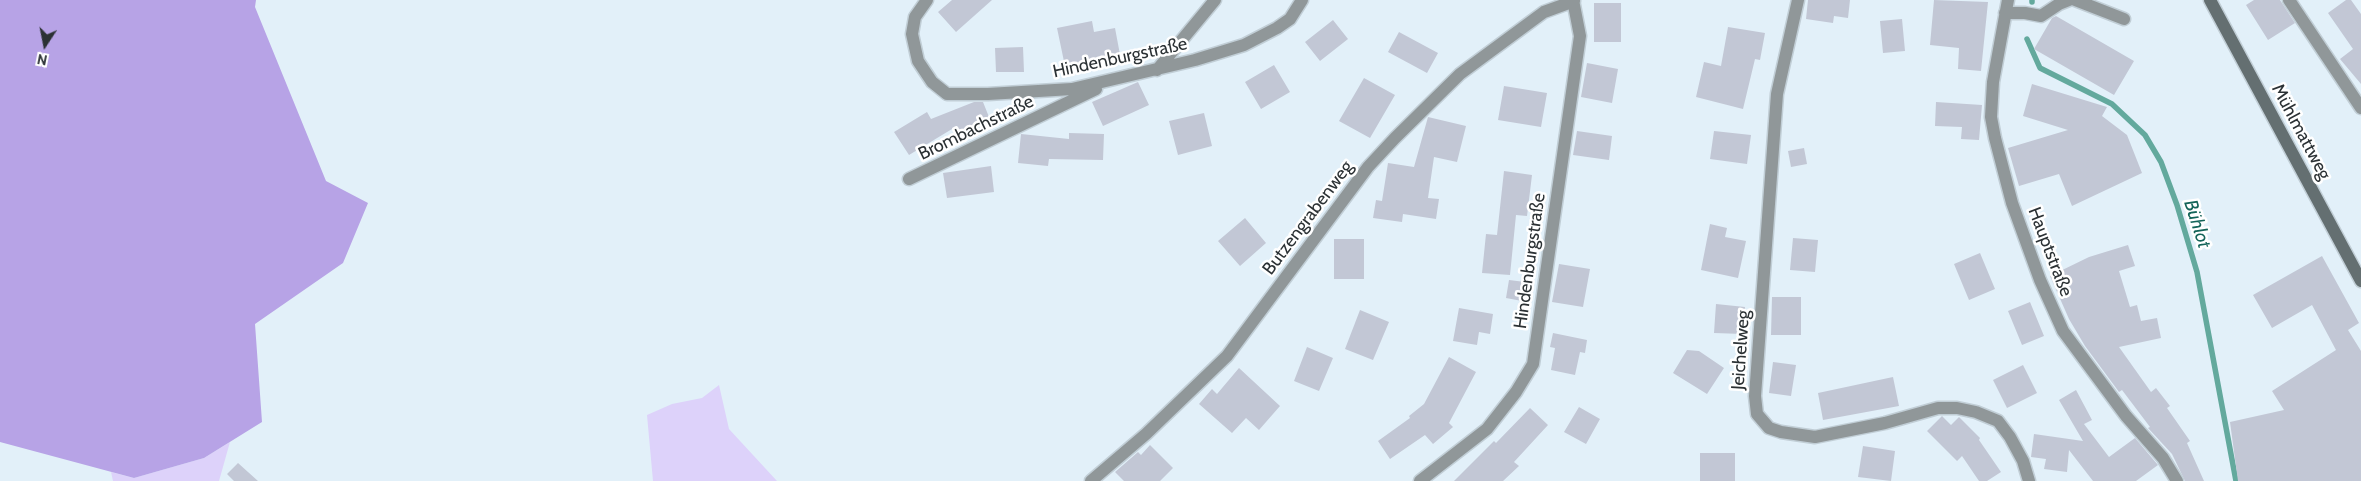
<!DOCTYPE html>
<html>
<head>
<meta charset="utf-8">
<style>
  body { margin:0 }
  #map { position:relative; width:2361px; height:481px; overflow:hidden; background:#e2f0f9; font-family:Cabin,sans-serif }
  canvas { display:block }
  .north { position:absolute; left:20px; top:20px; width:50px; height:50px; -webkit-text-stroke:4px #fff; paint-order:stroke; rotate:191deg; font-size:14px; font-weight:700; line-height:20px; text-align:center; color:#2b3134 }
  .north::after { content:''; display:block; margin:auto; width:18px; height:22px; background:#2b3134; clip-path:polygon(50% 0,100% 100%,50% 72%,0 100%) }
</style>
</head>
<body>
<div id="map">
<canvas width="2361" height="481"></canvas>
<div class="north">N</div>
</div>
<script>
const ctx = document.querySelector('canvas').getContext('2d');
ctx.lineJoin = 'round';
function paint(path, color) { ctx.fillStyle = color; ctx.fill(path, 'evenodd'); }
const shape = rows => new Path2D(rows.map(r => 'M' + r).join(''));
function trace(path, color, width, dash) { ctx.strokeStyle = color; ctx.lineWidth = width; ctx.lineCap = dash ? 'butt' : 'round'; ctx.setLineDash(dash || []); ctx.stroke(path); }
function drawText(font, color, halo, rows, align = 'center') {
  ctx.font = font + ' Cabin,sans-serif'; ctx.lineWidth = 5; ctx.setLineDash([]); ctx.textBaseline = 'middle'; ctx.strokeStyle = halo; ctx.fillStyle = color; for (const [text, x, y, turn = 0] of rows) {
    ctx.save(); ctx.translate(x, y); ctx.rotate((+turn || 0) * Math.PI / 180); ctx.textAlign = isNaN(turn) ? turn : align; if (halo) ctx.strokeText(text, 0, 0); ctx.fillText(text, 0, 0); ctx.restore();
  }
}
paint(shape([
  [719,385,729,429,777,481,653,481,647,415,672,404,702,398],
  [230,442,219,481,113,481,111,472,134,478,204,458]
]), '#ddd2fa');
paint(shape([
  [0,0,256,0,255,7,326,181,368,203,343,263,255,324,262,422,204,458,134,478,0,442]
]), '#b7a3e6');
trace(shape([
  [2032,2,2032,0],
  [2027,39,2040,68,2112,104,2145,135,2161,162,2177,205,2197,272,2236,481]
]), '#63a99d', 5.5);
paint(shape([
  [952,0,992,0,956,32,938,12],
  [1808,0,1850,0,1848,18,1834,16,1833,23,1806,19],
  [1934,0,1988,2,1981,71,1958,69,1959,48,1930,45],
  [2254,0,2280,0,2295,23,2268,40,2246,5],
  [2346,0,2351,0,2361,14,2361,84,2340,59,2353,49,2328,13],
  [1594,3,1621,3,1621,42,1594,42],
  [2056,16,2134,61,2114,95,2034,49,2052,18],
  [1902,19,1905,51,1883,53,1880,21],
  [1333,20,1348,39,1320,61,1305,42],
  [1092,21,1094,32,1115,28,1121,60,1066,71,1057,28],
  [1728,27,1765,33,1760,60,1755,59,1743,109,1696,97,1704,62,1721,66],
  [1399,32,1438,53,1427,73,1388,52],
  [1023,47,1024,72,996,72,995,48],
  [1587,63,1618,69,1612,103,1581,97],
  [1274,65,1290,92,1261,109,1245,82],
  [1364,78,1395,95,1370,138,1339,121],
  [1138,82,1149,105,1103,126,1092,102],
  [2032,84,2107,107,2102,116,2127,135,2142,173,2072,206,2059,174,2019,186,2008,148,2068,130,2023,116],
  [1504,86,1547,93,1541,127,1498,120],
  [974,102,983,102,991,122,960,134,957,126,909,155,894,132,927,112,931,119],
  [1936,102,1982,105,1979,140,1961,139,1962,127,1935,126],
  [1204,113,1212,146,1178,155,1169,121],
  [1428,117,1466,126,1457,162,1434,157,1428,198,1439,199,1436,219,1403,214,1402,222,1373,218,1376,200,1382,201,1388,163,1414,167],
  [1577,131,1612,136,1609,160,1573,155],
  [1714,131,1751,135,1747,164,1710,159],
  [1069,133,1104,134,1103,160,1049,159,1048,166,1018,163,1021,134,1069,139],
  [1804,148,1807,164,1791,167,1788,151],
  [991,166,994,192,947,198,943,173],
  [1504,171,1532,175,1527,216,1516,215,1510,275,1482,273,1486,234,1497,235],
  [1245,218,1266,243,1240,266,1218,241],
  [1710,224,1727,228,1725,237,1746,241,1738,278,1701,270],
  [1793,238,1818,240,1815,272,1790,270],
  [1334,239,1364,239,1364,279,1334,279],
  [2128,245,2135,266,2119,271,2130,307,2137,305,2141,321,2157,318,2161,338,2119,347,2151,392,2156,388,2170,406,2167,408,2190,441,2187,443,2204,481,2185,481,2172,454,2148,428,2150,427,2122,390,2119,392,2085,346,2069,319,2050,276,2089,257],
  [1980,253,1995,289,1969,300,1954,264],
  [2322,256,2359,323,2348,330,2361,351,2361,481,2238,481,2230,422,2284,410,2272,391,2336,350,2312,305,2272,328,2253,295],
  [1559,264,1590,269,1583,307,1552,302],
  [1509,280,1525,282,1522,301,1506,298],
  [1772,297,1801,297,1801,335,1771,335],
  [2030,302,2044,336,2022,345,2008,311],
  [1716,304,1745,307,1743,334,1714,333],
  [1459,308,1493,314,1490,334,1479,332,1477,345,1453,341],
  [1360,310,1389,322,1373,360,1345,349],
  [1553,333,1587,340,1585,353,1580,352,1575,375,1551,370,1555,348,1550,347],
  [1307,347,1333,358,1319,391,1294,381],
  [1687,350,1699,351,1724,368,1707,394,1673,373],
  [1449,357,1476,372,1449,423,1453,427,1433,444,1425,435,1390,459,1378,441,1410,418,1409,416,1424,404],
  [1773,362,1796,365,1791,396,1769,393],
  [2023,365,2037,393,2007,408,1993,380],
  [1239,368,1280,406,1259,430,1246,418,1232,433,1199,404,1212,389,1217,394],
  [1893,377,1899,406,1823,420,1818,393],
  [2076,390,2092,420,2084,424,2109,457,2135,438,2158,465,2136,481,2093,481,2069,450,2067,472,2044,469,2046,459,2031,457,2034,434,2083,441,2059,400],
  [1579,407,1600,419,1586,444,1564,432],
  [1530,408,1548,425,1514,462,1519,466,1503,481,1454,481,1494,441,1496,443],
  [1942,416,1951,425,1959,417,1980,438,1979,440,2001,472,1987,481,1979,481,1962,456,1957,461,1927,431],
  [1150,445,1173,468,1160,481,1124,481,1115,472,1138,452,1141,455],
  [1863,446,1895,451,1891,481,1858,477],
  [1700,453,1735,453,1735,481,1700,481],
  [238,463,258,481,234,481,227,474]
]), '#c2c7d5');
const street = shape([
  [927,0,915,17,912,34,918,61,932,82,947,94,988,94,1072,89,1195,60,1244,45,1277,28,1290,19,1302,0],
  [1798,0,1777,94,1755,396,1757,414,1769,428,1781,432,1815,437,1885,423,1938,408,1957,408,1976,412,1998,421,2010,437,2023,461,2029,481],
  [2008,0,1993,82,1991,117,1995,138,2012,203,2040,280,2063,331,2126,416,2163,458,2177,481],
  [2075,0,2124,19],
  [2289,0,2361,108],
  [2005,13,2025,13,2041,16,2059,4,2069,0],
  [1157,70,1215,0],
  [909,179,1096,89],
  [1091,481,1146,434,1227,356,1368,167,1395,138,1460,74,1544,12,1574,1],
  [1420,481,1487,429,1516,392,1533,364,1580,36,1573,0]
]);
const secondary = shape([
  [2210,0,2361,281]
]);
trace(street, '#c1ced6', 15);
trace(secondary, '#c1ced6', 15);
trace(street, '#909799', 12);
trace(secondary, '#646f71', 12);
drawText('18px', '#2b3134', '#fff', [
  ["Hindenburgstraße",1120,58,-12],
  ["Brombachstraße",976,128,-26],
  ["Mühlmattweg",2301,132,62],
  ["Butzengrabenweg",1308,218,-53],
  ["Hauptstraße",2050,252,69],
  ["Hindenburgstraße",1530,261,-82],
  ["Jeichelweg",1741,350,-86]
]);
drawText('italic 19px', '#146459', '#fff', [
  ["Bühlot",2197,224,72]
]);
</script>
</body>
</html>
